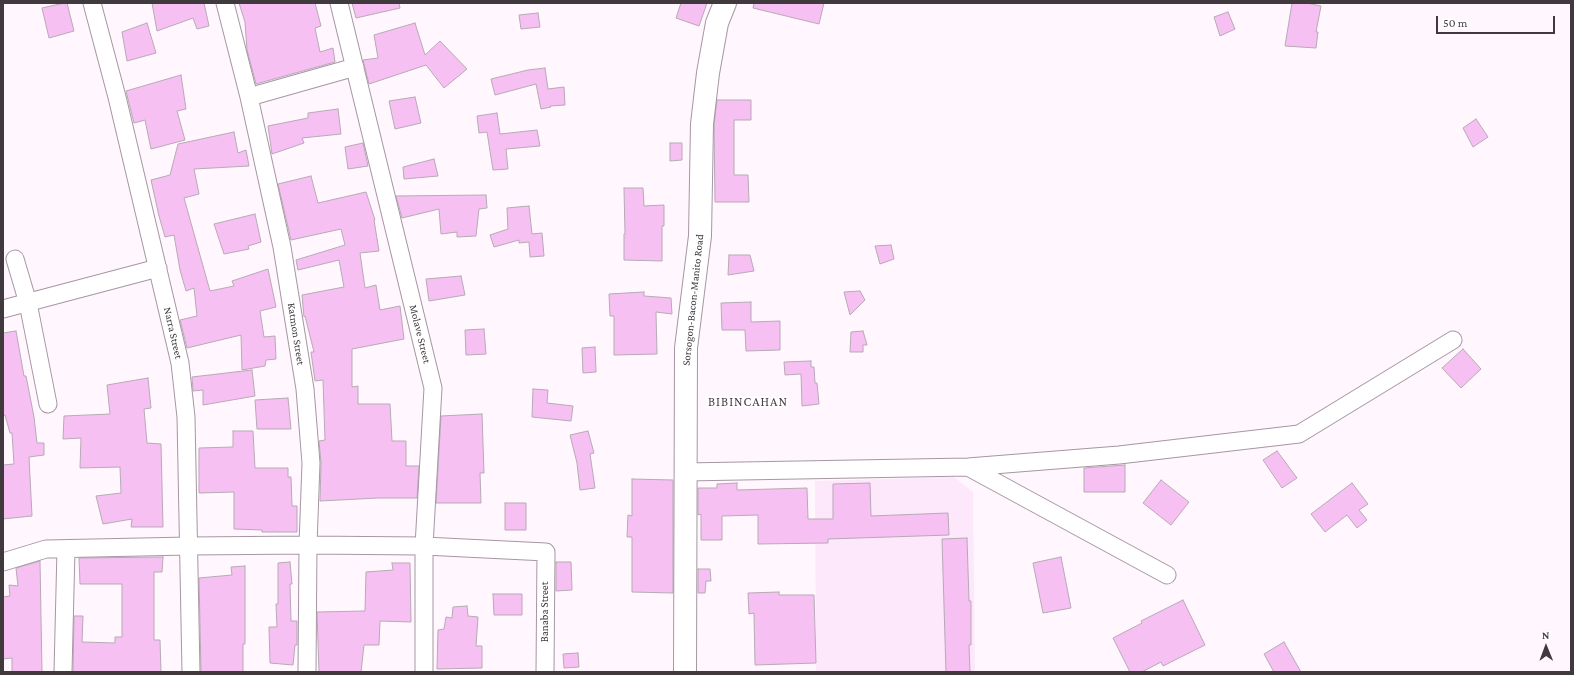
<!DOCTYPE html>
<html>
<head>
<meta charset="utf-8">
<style>
  body { margin:0 }
  #map { position:relative; width:1574px; height:675px; overflow:hidden; background:#fff6fe; font-family:"Crimson Pro",serif }
  canvas { display:block }
  .frame { position:absolute; inset:0; border:4px solid #403a3f; pointer-events:none }
  .north { position:absolute; left:1526px; top:627px; width:40px; height:40px; -webkit-text-stroke:3px #fff; paint-order:stroke; rotate:359deg; font-size:11px; font-weight:700; line-height:16px; text-align:center; color:#403a3f }
  .north::after { content:''; display:block; margin:auto; width:14px; height:18px; background:#403a3f; clip-path:polygon(50% 0,100% 100%,50% 72%,0 100%) }
  .scale { position:absolute; left:1436px; top:16px; width:119px; height:18px; box-sizing:border-box; border:2px solid #403a3f; border-top:0; padding-left:5px; font-size:12px; line-height:14px; white-space:nowrap; color:#403a3f; -webkit-text-stroke:3px #fff; paint-order:stroke }
</style>
</head>
<body>
<div id="map">
<canvas width="1574" height="675"></canvas>
<div class="frame"></div>
<div class="north">N</div>
<div class="scale">50 m</div>
</div>
<script>
const ctx = document.querySelector('canvas').getContext('2d');
ctx.lineJoin = 'round';
function paint(path, color) { ctx.fillStyle = color; ctx.fill(path, 'evenodd'); }
const shape = rows => new Path2D(rows.map(r => 'M' + r).join(''));
function trace(path, color, width, dash) { ctx.strokeStyle = color; ctx.lineWidth = width; ctx.lineCap = dash ? 'butt' : 'round'; ctx.setLineDash(dash || []); ctx.stroke(path); }
function drawText(font, color, halo, rows, align = 'center') {
  ctx.font = font + ' "Crimson Pro",serif'; ctx.lineWidth = 4; ctx.setLineDash([]); ctx.textBaseline = 'middle'; ctx.strokeStyle = halo; ctx.fillStyle = color; for (const [text, x, y, turn = 0] of rows) {
    ctx.save(); ctx.translate(x, y); ctx.rotate((+turn || 0) * Math.PI / 180); ctx.textAlign = isNaN(turn) ? turn : align; if (halo) ctx.strokeText(text, 0, 0); ctx.fillText(text, 0, 0); ctx.restore();
  }
}
paint(shape([
  [954,477,973,492,975,672,816,672,815,481]
]), '#fde8fb');
const building = shape([
  [64,3,67,3,74,31,49,38,42,8,64,3],
  [152,3,204,3,209,26,197,29,193,18,157,31,152,3],
  [239,3,315,3,321,26,315,28,320,52,333,48,335,62,256,84,247,50,245,22,239,3],
  [352,3,399,3,400,8,356,18,352,3],
  [681,3,707,3,699,26,676,18,681,3],
  [754,3,824,3,819,24,753,8,754,3],
  [1292,3,1307,3,1321,6,1316,32,1318,32,1316,48,1285,46,1292,3],
  [1228,12,1235,29,1220,36,1214,17,1228,12],
  [538,13,540,27,521,29,519,15,538,13],
  [147,23,156,53,127,61,122,32,147,23],
  [415,23,425,55,440,41,467,69,444,88,426,65,369,84,363,60,378,58,374,35,415,23],
  [545,68,548,89,564,87,565,105,550,106,551,107,541,109,536,84,495,95,491,79,528,70,545,68],
  [181,75,186,109,177,111,185,140,151,149,145,120,134,123,126,91,181,75],
  [415,97,421,123,395,129,389,101,415,97],
  [717,100,751,100,751,120,734,120,734,175,748,175,749,202,715,202,714,125,717,100],
  [338,109,341,134,302,138,304,143,272,154,268,126,308,118,308,113,338,109],
  [497,113,500,134,537,130,540,146,506,149,508,169,493,170,487,132,479,133,477,116,497,113],
  [1476,119,1488,137,1473,147,1463,128,1476,119],
  [234,132,238,153,246,150,249,166,194,169,199,194,184,198,210,291,234,286,232,281,268,269,276,307,260,311,264,337,275,336,276,359,266,360,265,366,242,370,241,335,187,348,180,320,197,316,194,288,186,291,180,270,174,235,165,237,159,216,151,180,170,175,178,144,234,132],
  [363,143,368,166,348,169,345,147,363,143],
  [670,143,682,143,682,160,670,161,670,143],
  [434,159,438,176,404,179,403,167,434,159],
  [311,176,318,203,366,192,375,220,374,220,379,251,360,253,365,288,376,285,380,310,400,306,404,339,352,349,352,387,358,386,358,404,390,404,392,441,406,441,406,466,419,466,417,498,378,498,320,501,321,463,319,441,325,440,323,380,315,381,311,352,314,352,305,316,304,317,302,295,344,287,339,260,298,270,296,260,345,245,341,229,291,240,278,184,311,176],
  [624,188,643,188,644,206,664,205,664,226,662,226,662,261,624,260,624,234,625,234,624,188],
  [486,195,487,208,479,209,476,236,457,237,457,232,441,234,439,209,402,218,396,196,486,195],
  [529,206,532,234,542,233,544,256,530,257,529,242,519,243,519,240,494,247,490,235,508,229,507,208,529,206],
  [255,214,261,242,248,246,249,249,224,254,214,224,255,214],
  [891,245,894,259,880,264,875,246,891,245],
  [729,255,750,255,754,271,728,275,729,255],
  [461,276,465,295,429,301,426,279,461,276],
  [860,291,865,300,850,315,844,292,860,291],
  [644,292,644,296,671,298,672,314,656,312,657,354,614,355,614,316,610,316,609,294,644,292],
  [751,302,751,322,780,321,780,350,746,351,745,330,722,330,721,303,751,302],
  [484,329,486,354,466,355,465,330,484,329],
  [16,331,24,376,26,376,34,417,37,443,44,443,44,455,29,457,32,516,3,519,3,465,14,464,12,433,10,433,5,415,3,416,3,333,16,331],
  [863,331,867,345,863,345,863,352,850,352,851,332,863,331],
  [595,347,596,372,583,373,582,348,595,347],
  [1463,349,1481,369,1461,388,1442,368,1463,349],
  [811,361,811,367,814,367,815,383,817,383,819,404,802,406,801,374,785,375,784,362,811,361],
  [252,370,255,396,203,405,203,390,193,391,192,377,252,370],
  [148,378,151,408,144,409,147,443,161,444,163,527,131,527,132,519,103,524,96,496,121,493,120,467,80,468,81,438,63,439,64,416,110,414,107,385,148,378],
  [533,389,548,390,547,403,573,406,571,421,532,417,533,389],
  [288,398,291,429,257,429,255,400,288,398],
  [482,414,484,473,480,473,481,503,436,503,441,416,482,414],
  [233,431,253,431,255,468,288,468,288,477,291,477,292,506,297,506,297,532,262,532,262,530,234,529,234,492,199,493,199,448,233,447,233,431],
  [588,431,594,453,590,454,595,488,580,490,577,463,570,435,588,431],
  [1277,451,1297,478,1282,488,1263,460,1277,451],
  [1125,465,1125,492,1084,492,1084,468,1125,465],
  [632,479,673,480,673,593,632,592,632,537,627,537,628,515,632,516,632,479],
  [1161,480,1189,502,1171,525,1143,503,1161,480],
  [737,483,737,490,807,488,808,519,833,519,833,484,870,483,871,516,948,513,949,535,828,539,828,543,758,544,758,515,722,516,722,540,701,540,701,514,698,515,698,488,717,488,717,484,737,483],
  [1352,483,1368,504,1359,510,1367,520,1357,528,1347,515,1325,532,1311,514,1352,483],
  [505,503,526,503,526,530,505,530,505,503],
  [967,538,969,601,971,601,971,645,969,645,970,672,946,672,942,539,967,538],
  [163,557,162,572,154,572,154,640,160,640,161,672,73,672,74,616,83,616,82,642,115,643,115,637,122,637,122,584,80,584,79,558,163,557],
  [1061,557,1071,608,1043,613,1033,563,1061,557],
  [40,561,42,672,12,672,12,658,3,659,3,597,10,596,9,585,18,586,16,568,40,561],
  [290,562,292,584,290,584,291,621,297,621,297,645,295,645,293,665,270,663,269,627,277,627,276,604,278,604,278,563,290,562],
  [556,562,571,562,572,590,556,591,556,562],
  [392,563,410,563,411,622,380,621,379,645,364,645,361,672,319,672,317,612,365,611,366,572,393,570,392,563],
  [245,566,245,644,243,644,243,672,201,672,199,578,232,575,231,567,245,566],
  [698,569,710,569,711,581,706,581,705,593,698,593,698,569],
  [779,592,779,595,814,595,816,663,755,665,754,613,749,614,748,593,779,592],
  [493,594,522,594,522,615,494,615,493,594],
  [1183,600,1205,645,1163,666,1161,662,1142,672,1130,672,1113,638,1142,623,1141,621,1183,600],
  [467,606,468,616,478,617,476,646,482,646,482,668,437,669,438,630,444,629,446,617,452,618,453,607,467,606],
  [1284,642,1301,672,1274,672,1264,654,1284,642],
  [578,653,579,667,564,668,563,654,578,653]
]);
paint(building, '#f7c0f2');
trace(building, '#b7a9b6', 1);
const minor = shape([
  [92,3,117,97,180,363,186,417,191,672],
  [225,3,249,97,282,247,305,389,311,463,308,545,307,672],
  [339,3,433,388,424,546,424,672],
  [249,97,355,67],
  [15,259,28,303,48,404],
  [3,309,158,268],
  [968,467,1167,575],
  [685,472,968,467,1119,455,1299,434,1453,340],
  [3,562,46,549,189,546,308,545,424,546,546,552,545,672],
  [63,672,66,549]
]);
const primary = shape([
  [685,672,686,348,700,236,702,124,708,73,717,23,725,3]
]);
trace(minor, '#a597a3', 19);
trace(primary, '#a597a3', 24);
trace(minor, '#fff', 17);
trace(primary, '#fff', 22);
drawText('11px', '#403a3f', '#fff', [
  ["Sorsogon-Bacon-Manito Road",693,300,-84],
  ["Narra Street",173,333,77],
  ["Katmon Street",296,334,81],
  ["Molave Street",420,334,76],
  ["Banaba Street",545,612,-90]
]);
ctx.letterSpacing = '1px';
drawText('13px', '#4b3f49', '#fff', [
  ["BIBINCAHAN",748,402]
]);
ctx.letterSpacing = '0px';
</script>
</body>
</html>
